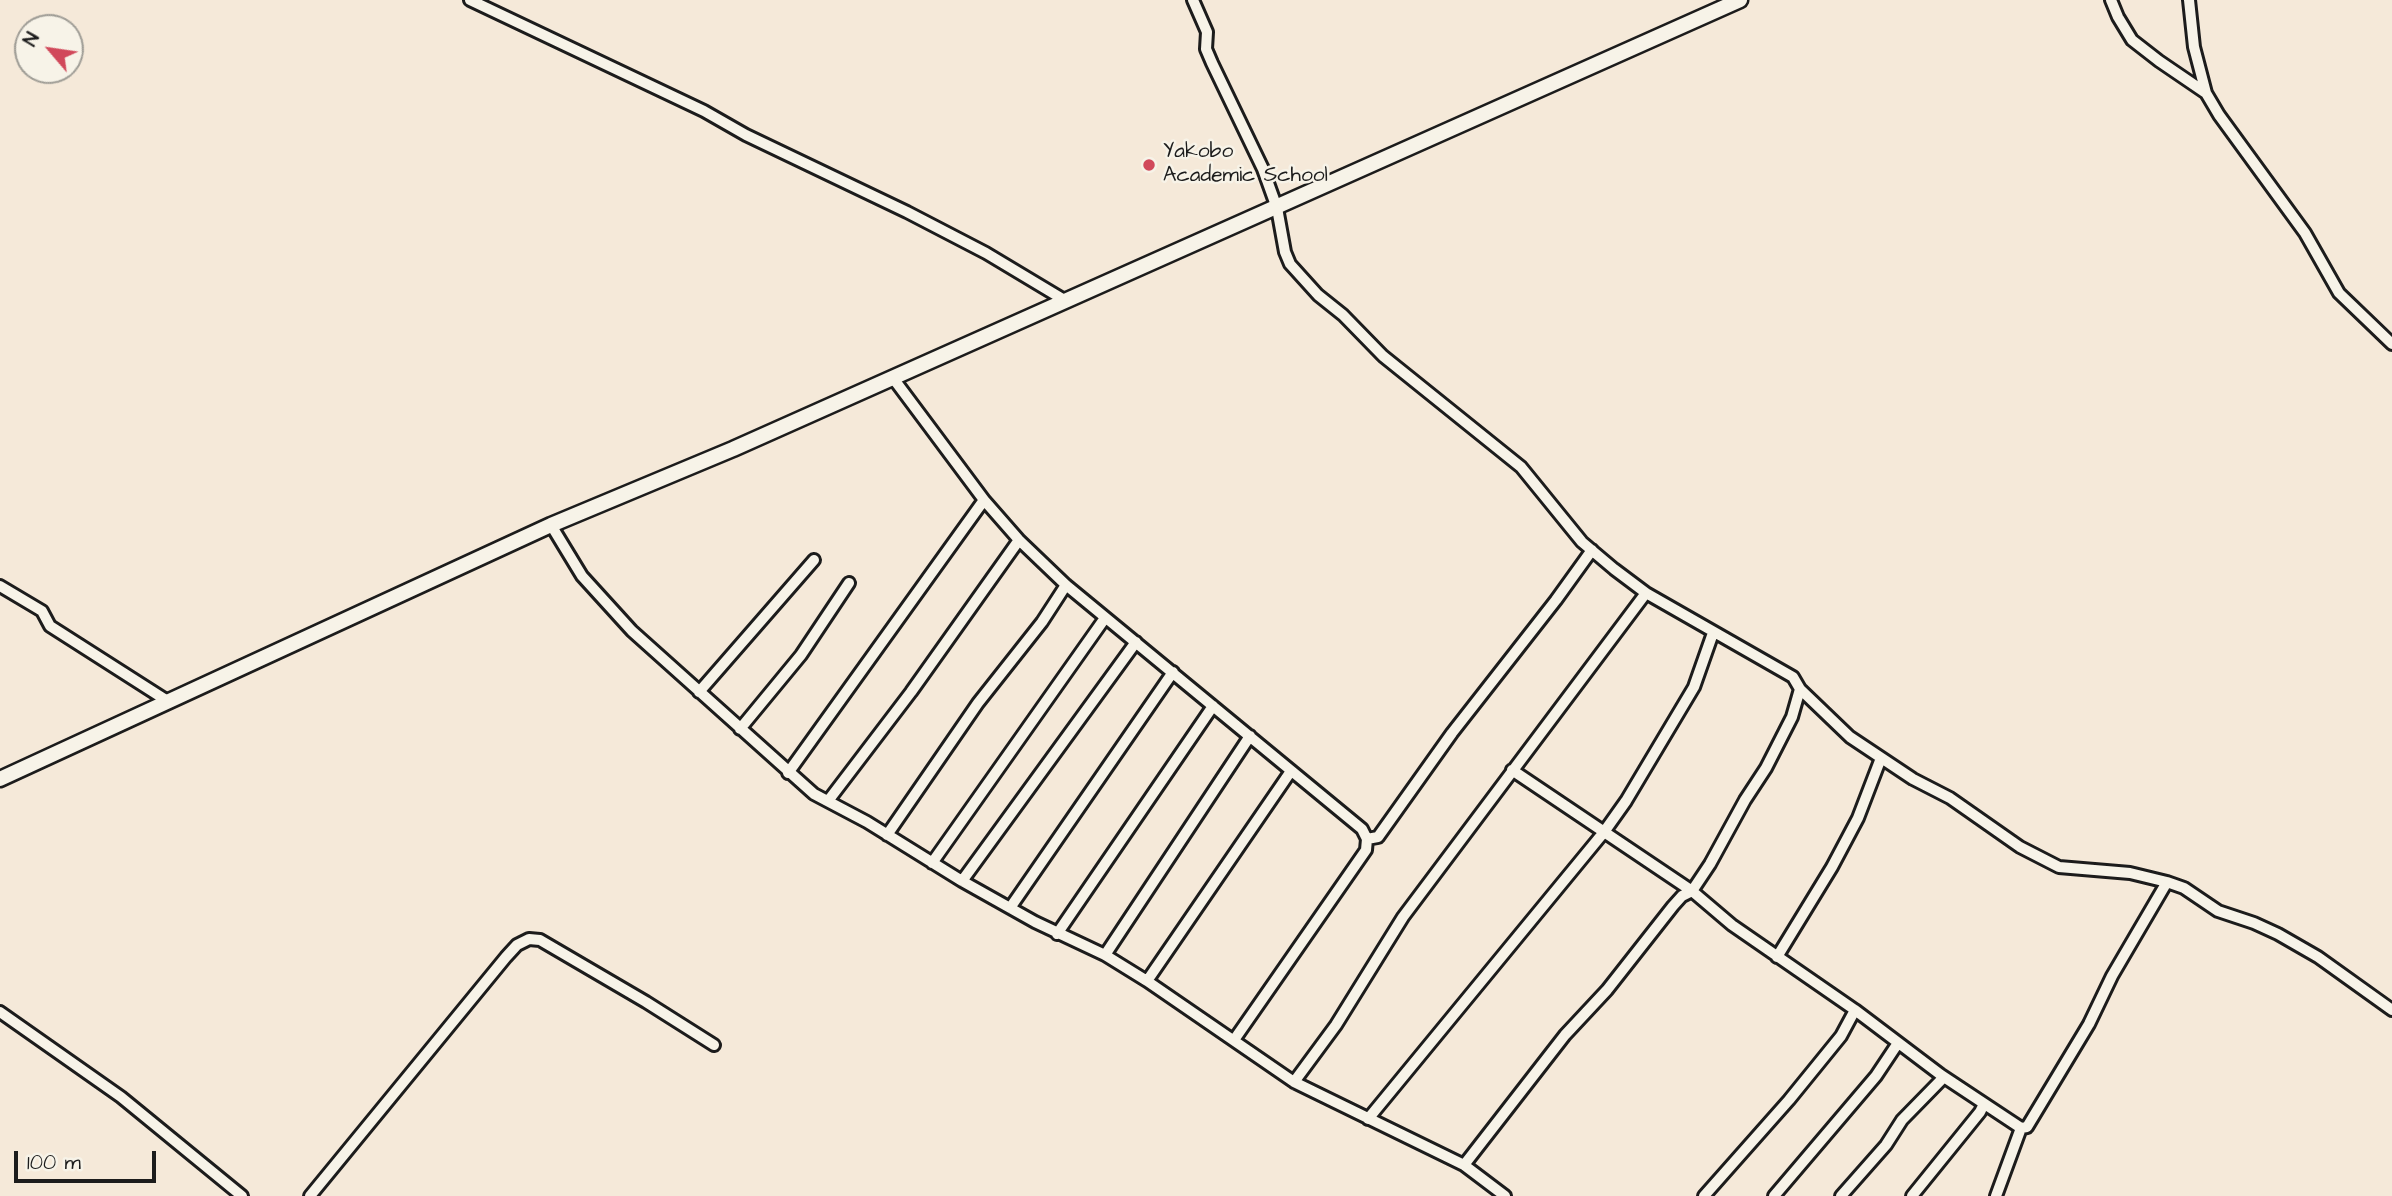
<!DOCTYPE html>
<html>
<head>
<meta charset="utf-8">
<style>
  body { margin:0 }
  #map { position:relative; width:2392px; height:1196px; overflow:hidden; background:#f5e9d9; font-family:"Architects Daughter",sans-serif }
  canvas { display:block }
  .north { position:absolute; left:14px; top:14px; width:70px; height:70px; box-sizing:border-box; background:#f7f3e8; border:2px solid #9f9d96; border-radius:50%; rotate:299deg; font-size:19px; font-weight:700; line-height:28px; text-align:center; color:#1c1c1c }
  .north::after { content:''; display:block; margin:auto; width:24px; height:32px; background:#d1495b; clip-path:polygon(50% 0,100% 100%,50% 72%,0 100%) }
  .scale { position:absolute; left:14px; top:1151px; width:142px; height:32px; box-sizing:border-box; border:4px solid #1c1c1c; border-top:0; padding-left:9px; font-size:21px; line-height:24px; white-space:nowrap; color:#1c1c1c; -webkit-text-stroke:5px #f7f3e8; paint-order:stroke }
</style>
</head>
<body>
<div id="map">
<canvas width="2392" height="1196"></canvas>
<div class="north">N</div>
<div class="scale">100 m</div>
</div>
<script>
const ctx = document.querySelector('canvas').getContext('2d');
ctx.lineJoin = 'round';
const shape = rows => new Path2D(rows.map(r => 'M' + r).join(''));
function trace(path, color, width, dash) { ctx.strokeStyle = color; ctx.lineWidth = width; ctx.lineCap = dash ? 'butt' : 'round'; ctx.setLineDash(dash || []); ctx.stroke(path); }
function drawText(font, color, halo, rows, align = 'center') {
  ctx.font = font + ' "Architects Daughter",sans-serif'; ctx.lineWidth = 5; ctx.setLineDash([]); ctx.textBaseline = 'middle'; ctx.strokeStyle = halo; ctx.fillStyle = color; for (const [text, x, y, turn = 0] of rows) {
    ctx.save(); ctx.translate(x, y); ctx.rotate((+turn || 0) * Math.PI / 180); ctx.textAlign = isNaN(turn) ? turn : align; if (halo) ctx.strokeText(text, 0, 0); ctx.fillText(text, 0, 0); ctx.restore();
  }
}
const minor = shape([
  [470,0,704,111,746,135,907,212,986,253,1066,301],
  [1193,0,1207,32,1206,49,1212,63,1263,169,1277,208,1285,252,1290,264,1318,295,1343,315,1383,356,1521,467,1582,542,1614,569,1646,593,1793,677,1800,689,1850,737,1913,779,1950,798,2020,847,2059,867,2130,873,2167,882,2184,888,2218,911,2254,923,2278,934,2318,957,2392,1010],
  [2111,0,2118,17,2132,40,2159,61,2206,93],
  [2189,0,2194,47,2206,93,2219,115,2305,233,2339,293,2392,344],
  [893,378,984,500,1019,540,1066,585,1362,829,1367,839,1366,850,1234,1040],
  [551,525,582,576,632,631,814,794,867,822,962,881,1035,922,1105,955,1147,981,1294,1082,1464,1165,1505,1196],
  [0,586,42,611,50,626,169,702],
  [699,692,814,560],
  [740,729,801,655,849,583],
  [1512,770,1692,891,1732,925,1855,1010,1941,1075,2021,1128],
  [788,773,984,500],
  [828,801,911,692,1019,540],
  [887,835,978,703,1042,622,1066,585],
  [1367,839,1378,837,1452,733,1556,600,1592,550],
  [932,863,1105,618],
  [962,881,1136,642],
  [1010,908,1173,672],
  [1057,934,1213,706],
  [1105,955,1250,736],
  [1777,957,1832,867,1858,818,1881,758],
  [1147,981,1291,771],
  [0,1012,121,1097,242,1196],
  [1294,1082,1336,1025,1403,917,1646,593],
  [1368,1119,1604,832,1626,801,1694,687,1713,633],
  [1464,1165,1565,1035,1607,990,1673,906,1682,896,1692,891,1710,864,1745,800,1766,768,1792,717,1800,689],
  [310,1196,506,957,517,945,529,939,540,940,646,1002,714,1045],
  [1704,1196,1789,1100,1841,1036,1855,1010],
  [1774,1196,1876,1076,1898,1043],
  [1841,1196,1886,1145,1902,1120,1944,1077],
  [1912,1196,1980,1112,1984,1104],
  [1996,1196,2021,1128,2027,1127,2089,1024,2112,976,2167,882]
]);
const tertiary = shape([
  [0,779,551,525,733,449,1740,0]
]);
trace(minor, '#1c1c1c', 16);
trace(tertiary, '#1c1c1c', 19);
trace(minor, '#f7f3e8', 10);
trace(tertiary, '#f7f3e8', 14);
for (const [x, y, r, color] of [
  [1149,165,7,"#d1495b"]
]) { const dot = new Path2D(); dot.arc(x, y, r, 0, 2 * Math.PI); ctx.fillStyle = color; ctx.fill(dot); trace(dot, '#f7f3e8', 2.5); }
drawText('21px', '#1c1c1c', '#f7f3e8', [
  ["Yakobo",1163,153],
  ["Academic School",1163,177]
], 'left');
</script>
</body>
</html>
